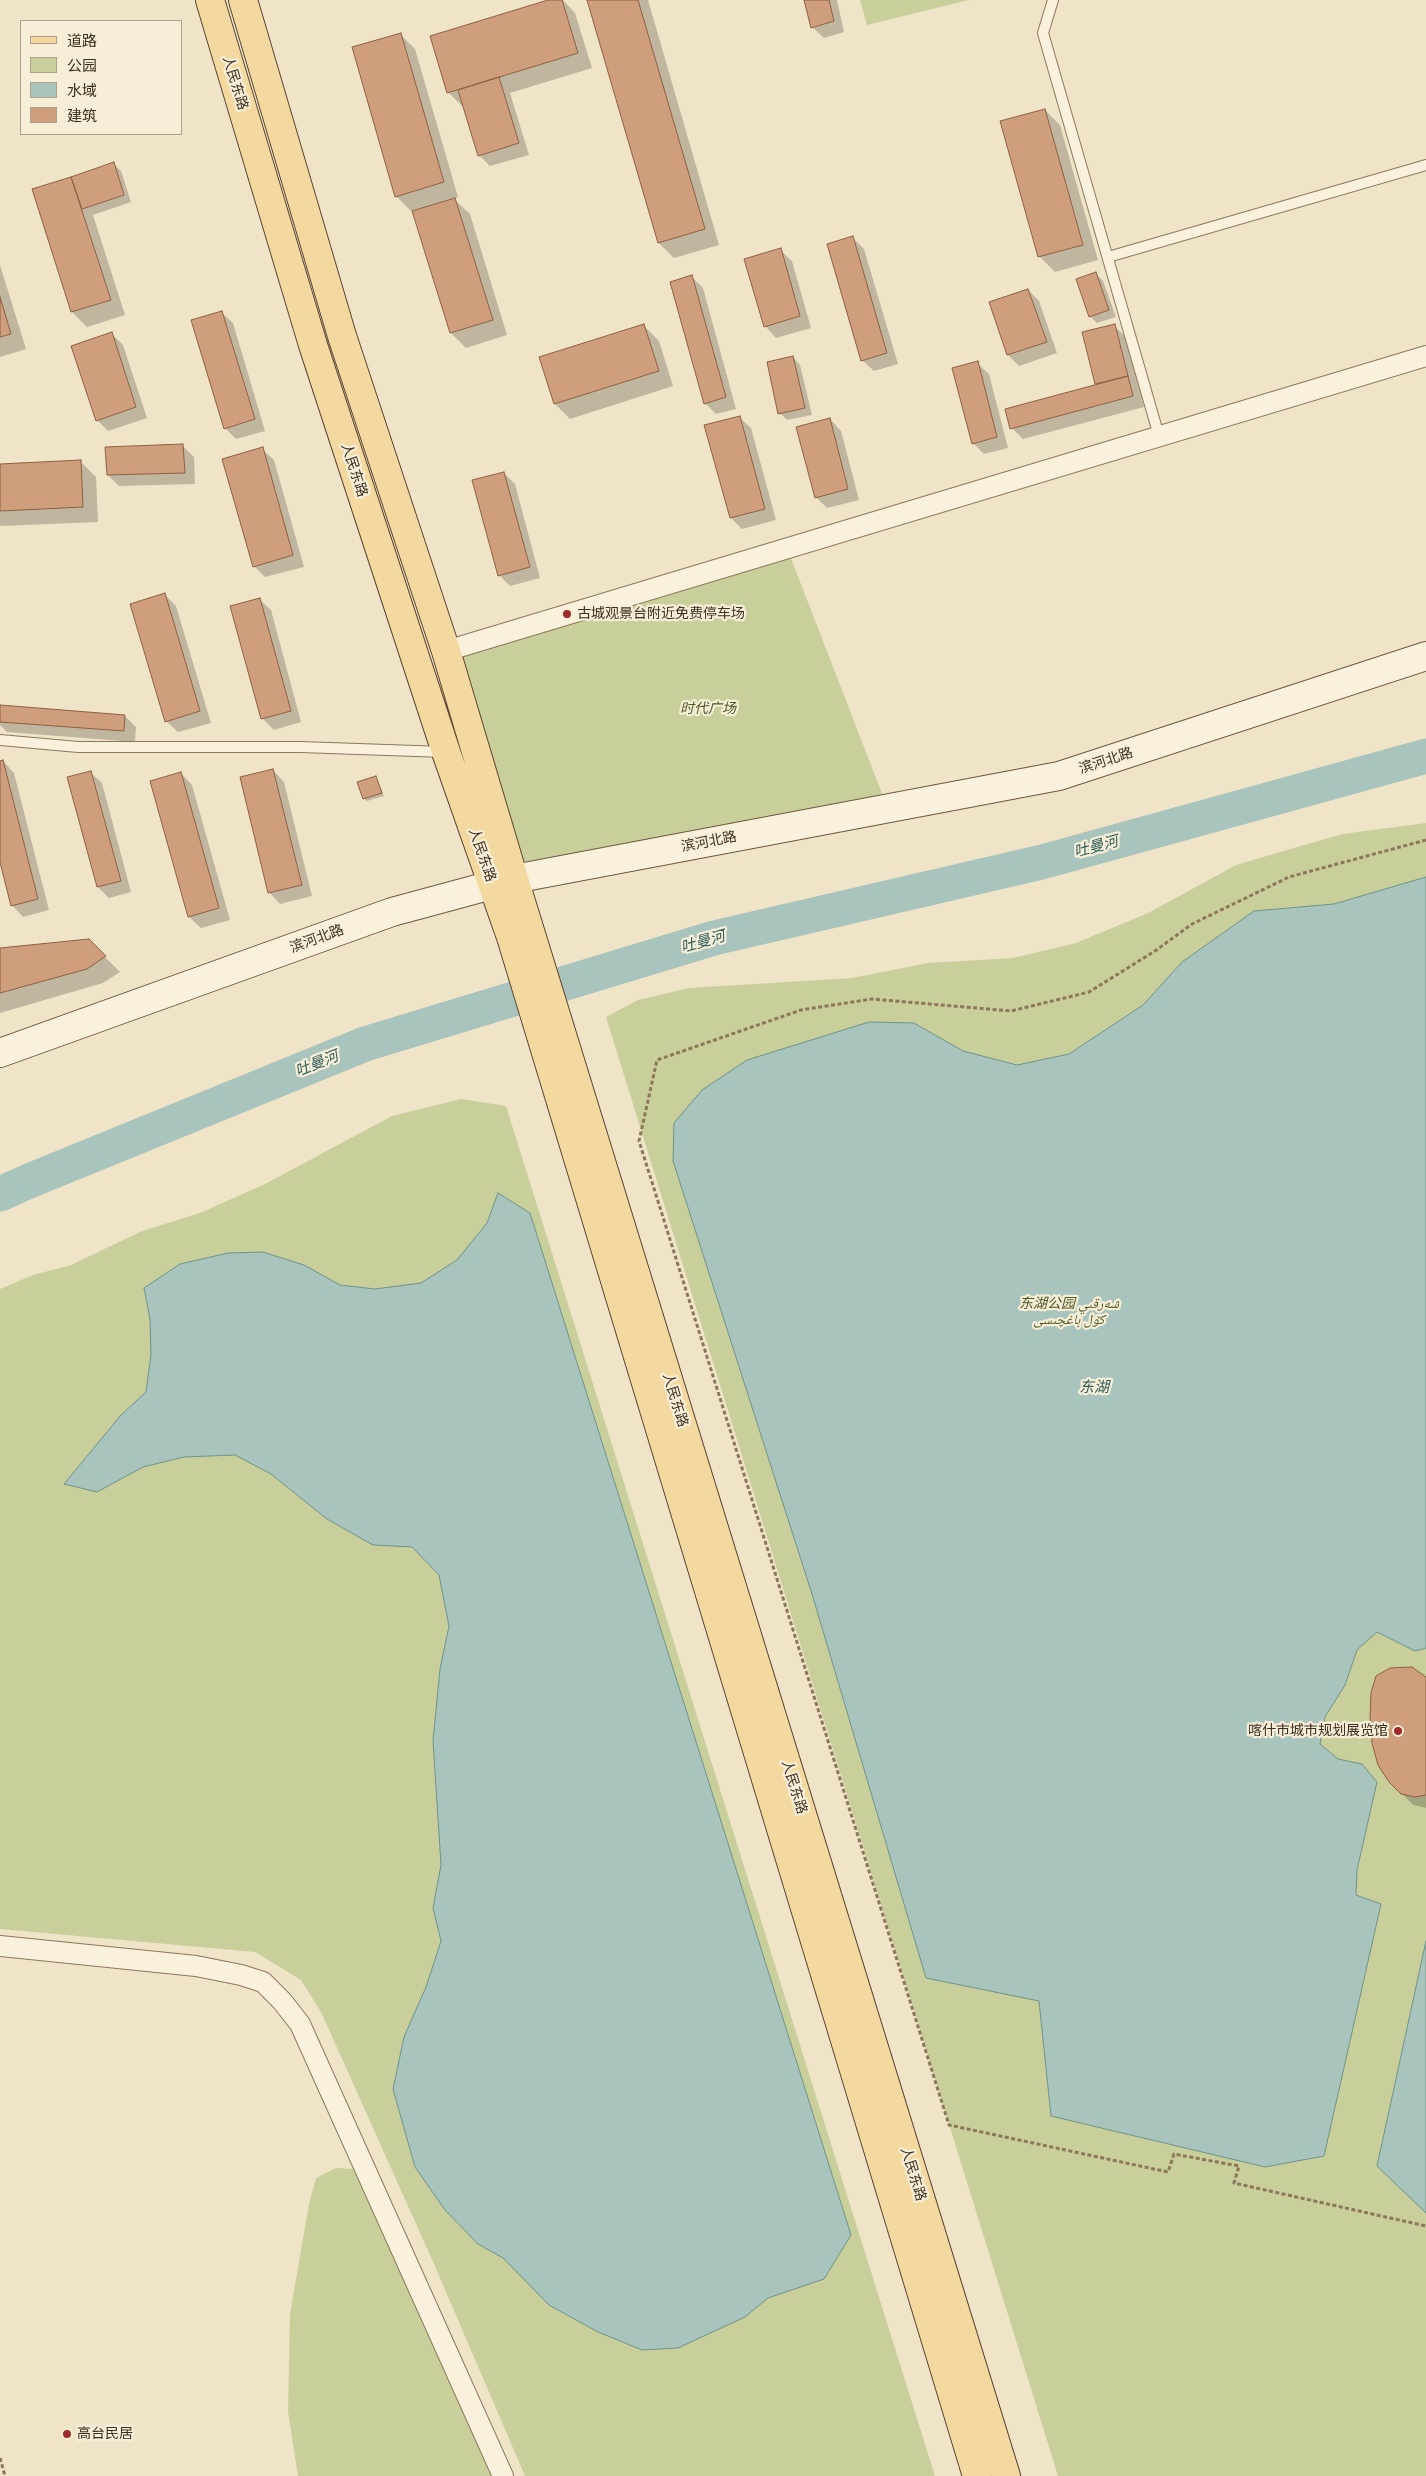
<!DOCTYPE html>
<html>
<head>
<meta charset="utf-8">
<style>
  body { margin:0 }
  #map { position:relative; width:1426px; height:2476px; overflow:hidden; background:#f0e4c8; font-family:"Roboto Serif","Noto Sans SC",serif }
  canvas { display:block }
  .legend { position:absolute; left:20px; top:20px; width:162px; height:115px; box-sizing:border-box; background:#f7eed8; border:1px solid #ada18e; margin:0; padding:6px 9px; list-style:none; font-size:15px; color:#3d2e20 }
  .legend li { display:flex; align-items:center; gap:10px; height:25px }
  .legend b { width:25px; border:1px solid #ada18e }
</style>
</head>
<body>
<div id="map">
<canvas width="1426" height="2476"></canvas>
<ul class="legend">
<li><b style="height:6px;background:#f3d9a0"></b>道路</li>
<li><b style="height:14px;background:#c9cf9b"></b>公园</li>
<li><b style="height:14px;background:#a9c4bc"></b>水域</li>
<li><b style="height:14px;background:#cf9f7d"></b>建筑</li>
</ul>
</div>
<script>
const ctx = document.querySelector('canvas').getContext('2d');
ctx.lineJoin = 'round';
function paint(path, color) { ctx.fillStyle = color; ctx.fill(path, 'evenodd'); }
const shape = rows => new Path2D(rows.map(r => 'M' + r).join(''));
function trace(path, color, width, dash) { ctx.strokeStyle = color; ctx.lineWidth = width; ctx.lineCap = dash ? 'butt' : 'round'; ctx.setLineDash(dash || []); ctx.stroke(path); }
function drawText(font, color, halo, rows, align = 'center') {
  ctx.font = font + ' "Roboto Serif","Noto Naskh Arabic","Noto Sans SC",serif'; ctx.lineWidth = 4.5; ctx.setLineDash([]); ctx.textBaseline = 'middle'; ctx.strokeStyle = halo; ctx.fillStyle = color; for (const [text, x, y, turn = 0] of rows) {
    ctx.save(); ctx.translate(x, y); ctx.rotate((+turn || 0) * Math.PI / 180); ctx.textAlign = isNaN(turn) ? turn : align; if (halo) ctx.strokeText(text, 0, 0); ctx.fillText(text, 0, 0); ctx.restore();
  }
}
paint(shape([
  [860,0,969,0,867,25],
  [787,548,888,809,514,879,446,651],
  [1426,823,1426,2476,1058,2476,606,1017,638,1000,689,988,852,978,928,963,1013,958,1076,943,1148,913,1236,865,1342,834],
  [461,1099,506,1106,935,2476,525,2476,434,2264,321,2012,301,1980,255,1952,0,1929,0,1289,33,1275,71,1265,142,1231,200,1213,265,1184,392,1116],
  [336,2168,355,2169,492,2476,298,2476,288,2412,290,2314,309,2204,316,2178]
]), '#c9cf9b');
const water = shape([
  [1426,877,1426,1648,1415,1651,1377,1632,1357,1650,1345,1685,1325,1717,1320,1744,1338,1759,1362,1764,1377,1782,1357,1870,1356,1895,1381,1904,1324,2156,1265,2167,1051,2116,1039,2001,926,1978,812,1594,673,1161,674,1123,702,1090,747,1060,869,1022,914,1023,963,1051,1017,1065,1069,1054,1143,1005,1182,962,1254,911,1334,904,1426,877],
  [498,1193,530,1213,851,2235,824,2279,768,2298,745,2317,678,2348,642,2350,598,2332,549,2305,503,2258,478,2244,445,2210,415,2167,393,2089,404,2037,426,1987,441,1941,433,1908,441,1865,433,1741,440,1669,449,1626,439,1575,412,1547,373,1545,327,1519,271,1474,235,1455,184,1457,143,1467,97,1492,64,1484,121,1415,146,1392,151,1355,150,1319,144,1288,180,1264,228,1253,263,1252,304,1265,340,1285,375,1289,421,1283,457,1260,487,1223,498,1193],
  [1426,1941,1426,2213,1377,2166,1426,1941]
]);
paint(water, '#a9c4bc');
trace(water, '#6f938a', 1);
paint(shape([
  [552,0,563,0,575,13,592,68,510,93,529,155,490,166,479,155,463,107,448,92],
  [588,0,648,0,719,245,674,258,659,243],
  [806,0,837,0,844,32,824,38,812,27],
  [400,34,415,49,458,197,454,199,470,214,507,335,466,348,451,333,414,210,411,211,396,196],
  [1045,110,1060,125,1098,260,1055,272,1040,257,1002,122],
  [113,164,121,171,131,202,93,215,125,315,87,327,72,312,33,190,71,178,75,182],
  [853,238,864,249,898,364,874,371,862,360],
  [780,250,792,261,811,328,776,338,765,326],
  [0,265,26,349,0,357],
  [1096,274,1103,281,1116,317,1097,323,1090,316],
  [692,277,703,288,736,409,716,414,705,403],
  [1028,290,1039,301,1057,353,1019,366,1008,355,991,302],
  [221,312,233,323,265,431,236,439,225,428],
  [644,326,659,341,673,386,570,419,555,404,540,358],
  [1114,326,1126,337,1144,407,1023,439,1012,428,1097,386,1084,333],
  [111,333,123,345,147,418,108,431,97,420],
  [793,357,800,365,812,415,787,420,780,413],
  [977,363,989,374,1008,448,984,454,973,443],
  [739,417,751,428,776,520,742,529,731,518,706,426],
  [830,419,841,431,859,500,827,508,816,497],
  [183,446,194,457,195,484,119,486,108,475],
  [262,449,274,460,304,567,265,577,254,566],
  [81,462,96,477,98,522,0,526,0,465],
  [504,473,515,484,540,578,510,586,499,575],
  [165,595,176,606,211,723,178,732,166,721],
  [259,599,271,610,301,722,274,730,263,719,232,607],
  [0,707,125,716,136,727,135,742,7,732,0,725],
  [3,761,14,773,49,910,23,917,12,905,0,857,0,762],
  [273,770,284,782,312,896,280,904,269,892],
  [90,772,102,783,131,892,109,898,98,887],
  [181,773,192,785,230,920,201,928,189,917],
  [376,777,384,796,367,801,364,798],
  [89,941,120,972,103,983,0,1013,0,949],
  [1426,1679,1426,1808,1413,1805,1390,1781]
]), '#0003');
trace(shape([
  [0,1194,29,1181,365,1044,714,938,1042,862,1426,756]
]), '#a9c4bc', 35);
const building = shape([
  [548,0,562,0,578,53,447,93,430,36,548,0],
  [587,0,638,0,705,229,658,243,587,0],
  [804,0,829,0,834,21,811,28,804,0],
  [401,33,444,182,395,197,352,47,401,33],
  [499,77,519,143,478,156,458,90,499,77],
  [1045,109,1083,245,1038,257,1000,121,1045,109],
  [114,162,124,195,82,209,71,177,114,162],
  [71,177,111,300,71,312,32,189,71,177],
  [455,198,493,320,450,333,412,211,455,198],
  [853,236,887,353,861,361,827,244,853,236],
  [781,248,800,316,764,327,744,259,781,248],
  [1096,272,1109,310,1089,317,1076,279,1096,272],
  [692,275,726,397,704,404,670,282,692,275],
  [1028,289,1047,342,1007,355,989,302,1028,289],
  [0,297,11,334,0,337,0,297],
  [222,311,255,419,224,429,191,320,222,311],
  [644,324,659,371,554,404,539,357,644,324],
  [1115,324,1128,376,1095,384,1082,332,1115,324],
  [112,332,136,407,96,421,71,346,112,332],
  [793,356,805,408,778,414,767,362,793,356],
  [978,361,997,437,972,444,952,368,978,361],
  [1128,376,1133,396,1010,429,1005,409,1128,376],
  [740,416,765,509,730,518,704,425,740,416],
  [830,418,848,489,815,498,796,427,830,418],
  [183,444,185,473,107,475,105,447,183,444],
  [263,447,293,555,253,567,222,459,263,447],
  [81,460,83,507,0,511,0,464,81,460],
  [504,472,530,567,498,576,472,480,504,472],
  [165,593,200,711,165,722,130,604,165,593],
  [260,598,291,711,261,719,230,606,260,598],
  [0,705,125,715,124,731,0,722,0,705],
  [3,760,38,899,11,906,0,862,0,761,3,760],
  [273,769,302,885,268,893,240,777,273,769],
  [91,771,121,881,97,887,67,777,91,771],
  [181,772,219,908,188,917,150,781,181,772],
  [376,776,382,793,363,799,357,782,376,776],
  [89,939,106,956,87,969,0,993,0,948,89,939],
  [1412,1667,1426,1677,1426,1795,1415,1797,1401,1794,1389,1782,1378,1765,1372,1743,1370,1719,1371,1693,1376,1676,1390,1668,1412,1667]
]);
paint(building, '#cf9f7d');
trace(building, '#8d5f41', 1);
const lane = shape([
  [1053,0,1043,33,1159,436],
  [1108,257,1426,165],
  [0,740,78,747,300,747,445,752]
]);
const street = shape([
  [446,651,1426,356],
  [0,1946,196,1966,241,1975,263,1982,282,2001,300,2024,503,2476]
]);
const secondary = shape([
  [0,1053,392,912,514,879,1059,776,1426,656]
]);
const primary = shape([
  [210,0,313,345,446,752,511,937,977,2476],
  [243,0,342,336,446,651,514,879,1006,2476]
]);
trace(lane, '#8d765c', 12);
trace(street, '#8d765c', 22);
trace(secondary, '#6f573f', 30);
trace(primary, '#5b4430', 30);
trace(shape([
  [1426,840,1289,877,1192,924,1155,951,1089,992,1011,1011,872,999,801,1010,657,1060,639,1141,949,2125,1168,2172,1174,2154,1239,2166,1234,2183,1426,2226],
  [0,2458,5,2476]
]), '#8d765c', 3, [4, 2.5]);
trace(lane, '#faf1dc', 10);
trace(street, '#faf1dc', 20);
trace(secondary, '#faf1dc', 28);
trace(primary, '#f3d9a0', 28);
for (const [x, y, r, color] of [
  [567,614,5,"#9e2a2b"],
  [1398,1731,5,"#9e2a2b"],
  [67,2434,5,"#9e2a2b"]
]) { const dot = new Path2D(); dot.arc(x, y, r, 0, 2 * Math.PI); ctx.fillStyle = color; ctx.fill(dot); trace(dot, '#f7eed8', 2); }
drawText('14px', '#3d2e20', '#f7eed8', [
  ["人民东路",235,83,73],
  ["人民东路",354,470,72],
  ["滨河北路",1106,761,-18],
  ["滨河北路",709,842,-11],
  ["人民东路",482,855,71],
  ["滨河北路",317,939,-20],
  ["人民东路",675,1400,73],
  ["人民东路",794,1787,73],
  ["人民东路",913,2174,73]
]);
drawText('14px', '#3d2e20', '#f7eed8', [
  ["古城观景台附近免费停车场",577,614],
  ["喀什市城市规划展览馆",1388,1731,"right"],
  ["高台民居",77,2434]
], 'left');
drawText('italic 14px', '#4d5a26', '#f7eed8', [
  ["时代广场",708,709],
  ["东湖公园 شەرقىي",1069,1304],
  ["كۆل باغچىسى",1069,1320]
]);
drawText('italic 15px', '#2f5d5a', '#f7eed8', [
  ["吐曼河",1096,847,-15],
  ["吐曼河",703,942,-16],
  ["吐曼河",317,1064,-22],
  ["东湖",1094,1388]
]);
</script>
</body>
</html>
